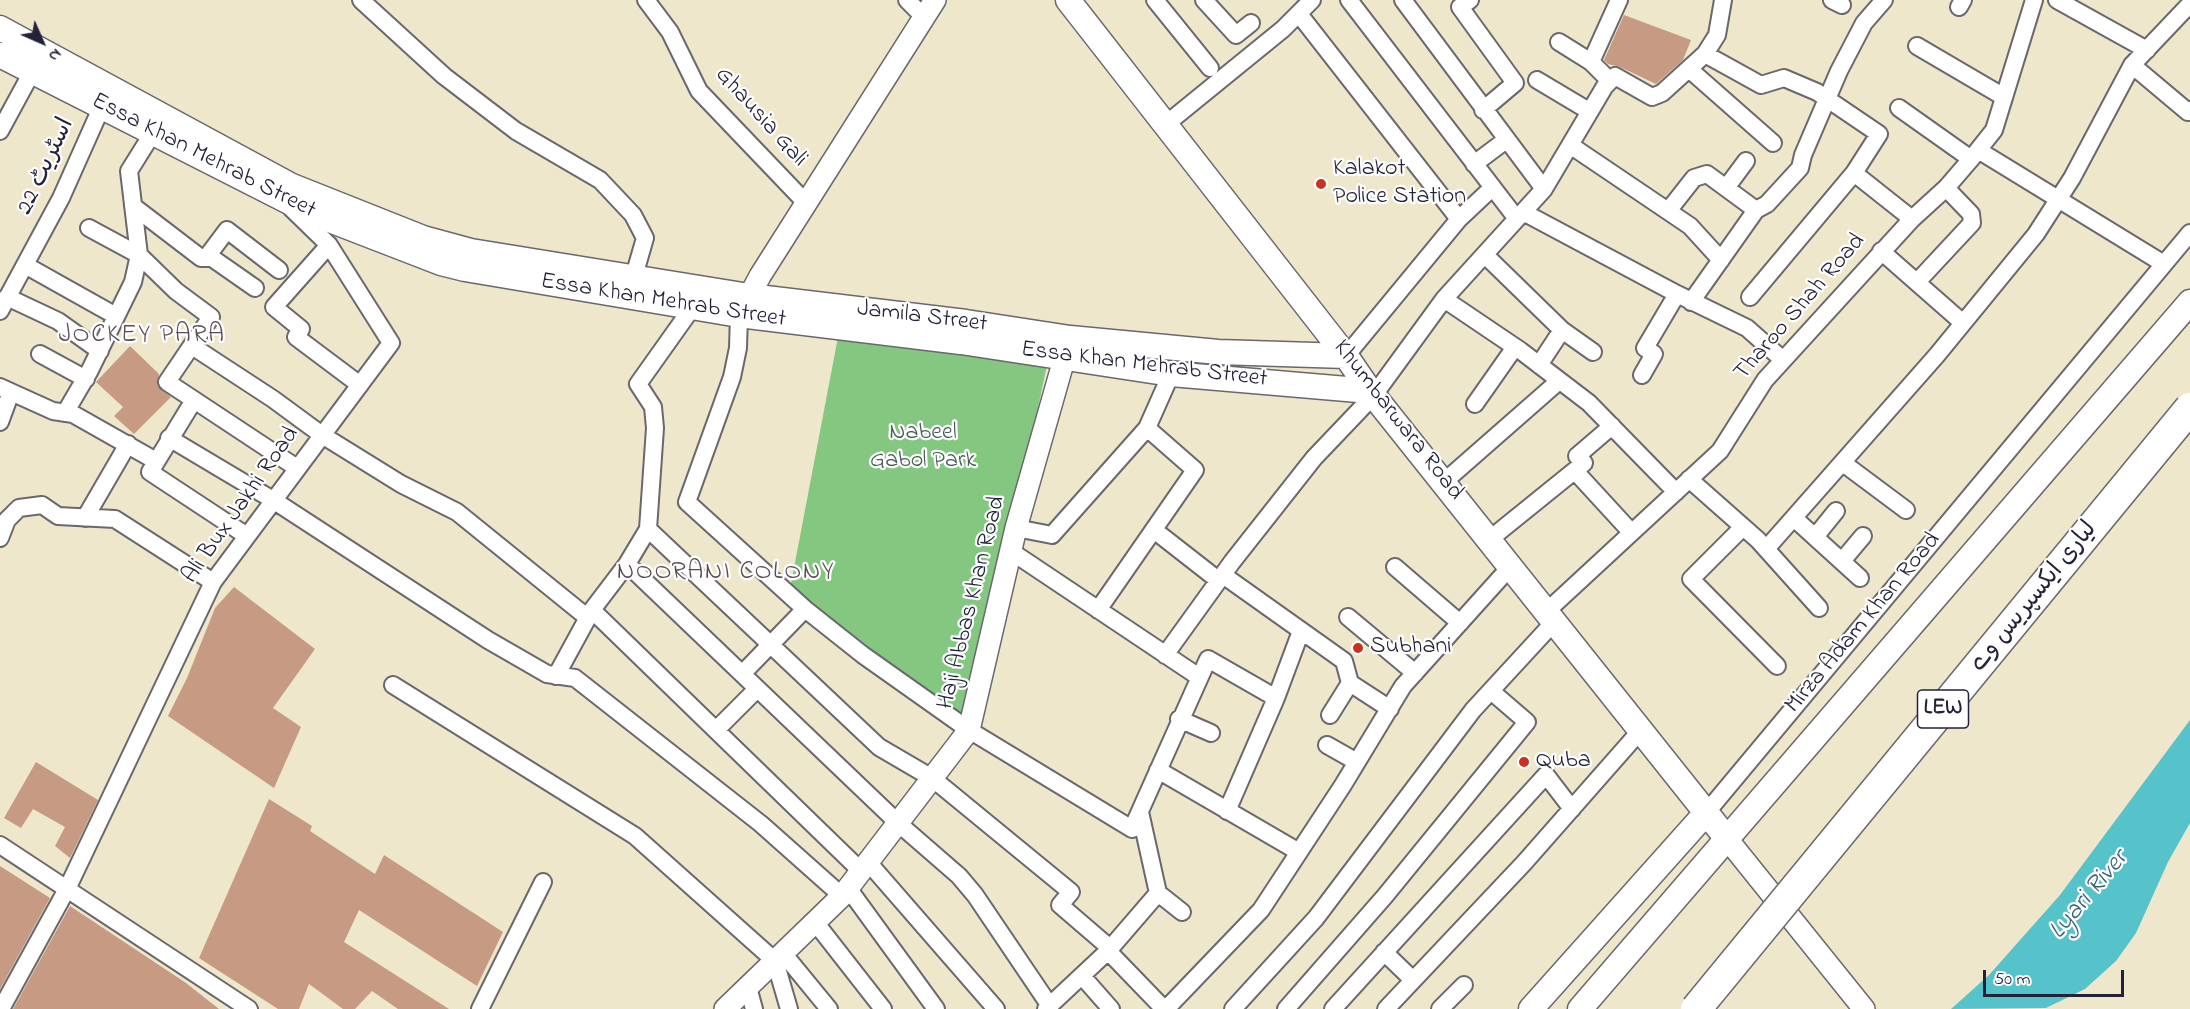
<!DOCTYPE html>
<html>
<head>
<meta charset="utf-8">
<style>
  body { margin:0 }
  #map { position:relative; width:2190px; height:1009px; overflow:hidden; background:#efe7cb; font-family:"Indie Flower",sans-serif }
  canvas { display:block }
  .north { position:absolute; left:12px; top:12px; width:60px; height:60px; -webkit-text-stroke:4px #fff; paint-order:stroke; rotate:135deg; font-size:16px; font-weight:700; line-height:24px; text-align:center; color:#22223b }
  .north::after { content:''; display:block; margin:auto; width:21px; height:27px; background:#22223b; clip-path:polygon(50% 0,100% 100%,50% 72%,0 100%) }
  .scale { position:absolute; left:1983px; top:970px; width:141px; height:27px; box-sizing:border-box; border:3px solid #22223b; border-top:0; padding-left:8px; font-size:18px; line-height:21px; white-space:nowrap; color:#22223b; -webkit-text-stroke:4px #fff; paint-order:stroke }
</style>
</head>
<body>
<div id="map">
<canvas width="2190" height="1009"></canvas>
<div class="north">N</div>
<div class="scale">50 m</div>
</div>
<script>
const ctx = document.querySelector('canvas').getContext('2d');
ctx.lineJoin = 'round';
function paint(path, color) { ctx.fillStyle = color; ctx.fill(path, 'evenodd'); }
const shape = rows => new Path2D(rows.map(r => 'M' + r).join(''));
function trace(path, color, width, dash) { ctx.strokeStyle = color; ctx.lineWidth = width; ctx.lineCap = dash ? 'butt' : 'round'; ctx.setLineDash(dash || []); ctx.stroke(path); }
function drawText(font, color, halo, rows, align = 'center') {
  ctx.font = font + ' "Indie Flower","Playpen Sans Arabic",sans-serif'; ctx.lineWidth = 4.5; ctx.setLineDash([]); ctx.textBaseline = 'middle'; ctx.strokeStyle = halo; ctx.fillStyle = color; for (const [text, x, y, turn = 0] of rows) {
    ctx.save(); ctx.translate(x, y); ctx.rotate((+turn || 0) * Math.PI / 180); ctx.textAlign = isNaN(turn) ? turn : align; if (halo) ctx.strokeText(text, 0, 0); ctx.fillText(text, 0, 0); ctx.restore();
  }
}
paint(shape([
  [842,316,1052,342,969,730,789,594]
]), '#83c781');
paint(shape([
  [2190,720,2190,823,2168,862,2136,933,2116,961,2085,989,2046,1008,1951,1009,1989,975,2060,895]
]), '#56c3ca');
paint(shape([
  [1624,15,1691,40,1683,60,1656,84,1620,67,1608,64,1604,60],
  [130,346,159,374,158,387,171,397,134,434,114,416,123,407,96,382],
  [234,587,315,649,273,708,301,727,274,788,168,716,187,678,215,608],
  [36,762,98,800,70,858,55,846,65,827,33,809,21,828,4,818],
  [269,799,312,826,310,831,375,874,384,855,503,932,477,986,359,910,344,942,449,1009,398,1009,372,991,355,1009,343,1009,309,984,299,1009,278,1009,199,958],
  [0,866,50,898,0,989],
  [70,906,186,983,219,1009,13,1009]
]), '#c79a84');
const minor = shape([
  [361,0,444,76,516,131,600,180,633,215,645,238,634,276],
  [646,0,670,32,699,91,807,204],
  [907,0,924,17],
  [1155,0,1210,68],
  [1204,0,1236,35,1251,23],
  [1349,0,1517,219],
  [1403,0,1544,189],
  [1470,0,1460,7,1515,83,1483,110],
  [1832,0,1842,5],
  [2057,0,2147,50],
  [1959,7,1963,0],
  [1299,14,1459,219],
  [1559,42,1591,62],
  [1917,46,2004,97],
  [1705,54,1761,85,1784,78,1817,92,1879,134,1854,173,1750,297],
  [2132,65,2188,112,2190,110],
  [1689,69,1773,143],
  [1537,80,1589,111],
  [1610,81,1591,62,1619,0],
  [1899,108,1971,159],
  [1165,125,1283,29,1312,0],
  [0,131,32,72],
  [1570,145,1690,226,1721,260],
  [1978,150,2164,264],
  [1474,164,1506,140],
  [1854,173,1912,219],
  [1726,188,1746,161],
  [133,206,201,258,212,258,255,288],
  [1668,211,1694,178,1707,174,1756,210],
  [1523,212,1677,294,1747,328,1783,360],
  [89,228,139,255,176,291,211,317,167,382,297,468],
  [329,245,274,307,301,329,296,337,360,385],
  [1881,251,1963,323],
  [1485,255,1562,330,1593,352],
  [206,258,227,230,279,270],
  [25,265,116,316],
  [1917,282,1972,223,1971,214,1946,188],
  [7,297,58,321,100,351],
  [1444,299,1521,351,1589,403,1676,492],
  [1691,302,1756,210,1767,204,1800,168,1803,155,1839,71,1864,23,1884,0],
  [0,311,61,198,102,106],
  [739,315,738,348,732,377,687,502,805,609,863,655,969,730,1132,829,1208,659,1276,698],
  [192,346,273,399,322,435,401,484,457,512,588,618],
  [40,354,86,379],
  [1346,356,1459,219,1492,188],
  [1539,365,1562,330],
  [1642,375,1654,354,1645,348,1677,294],
  [0,387,53,411,73,414,156,461],
  [194,400,150,472,247,536],
  [1475,404,1515,347],
  [65,413,89,372,133,282,139,255,129,171,154,131],
  [0,422,11,392],
  [169,438,273,500,488,640,547,674,575,678,761,824,842,896],
  [1843,463,1906,510],
  [1575,471,1631,532],
  [1689,479,1758,540,1819,608],
  [1445,481,1559,381],
  [85,518,128,444],
  [1795,519,1860,578],
  [1743,527,1691,579,1777,666],
  [1016,528,1052,535,1147,428,1171,374],
  [648,529,879,747,932,778,1071,892,1060,905,1110,948],
  [1154,530,1218,580],
  [1815,537,1836,511],
  [0,538,7,520,19,508,42,505,58,516,115,519,213,582],
  [1490,539,1584,463,1577,456,1612,426],
  [1766,549,1937,355,2036,234,2072,178,2132,65,2190,4],
  [1012,552,1199,677],
  [1842,561,1863,536],
  [627,564,898,823,959,876,975,895,1050,1006],
  [1395,567,1460,623],
  [1223,575,1344,661,1350,683,1390,709],
  [592,610,861,871],
  [1098,610,1195,470,1147,428],
  [1547,611,1720,451,1765,380,1912,219,1946,188,1971,159,1994,130,2034,0],
  [1348,617,1415,673],
  [1165,655,1232,562,1314,458,1374,395,1444,299,1544,189,1605,86,1615,76,1652,97,1662,93,1705,54,1717,35,1723,0],
  [742,674,805,609],
  [556,676,592,610,627,564,648,529,655,428,653,407,638,384,697,301],
  [393,685,635,836,775,961,789,1009],
  [1330,715,1350,683],
  [1179,719,1211,733],
  [717,729,757,689],
  [1327,745,1357,762],
  [1158,770,1299,852],
  [1227,811,1276,698,1301,631],
  [1706,813,2190,233],
  [0,845,249,1009],
  [868,862,996,1009],
  [848,888,936,1009],
  [1158,893,1182,912],
  [815,922,883,1009],
  [1108,951,1164,1009],
  [1384,952,1413,980],
  [783,953,829,1009],
  [1082,976,1111,1009],
  [748,987,754,1009],
  [1,1009,67,889,213,582,391,343,329,245,291,208],
  [480,1009,543,882],
  [1046,1009,1108,951,1158,893,1140,812],
  [1166,1009,1261,910,1343,785,1403,686,1511,566],
  [1233,1009,1316,918,1473,710,1555,621],
  [1286,1009,1385,896,1527,722,1491,691],
  [1333,1009,1546,775,1572,809],
  [1386,1009,1524,863,1641,730],
  [1440,1009,1464,985]
]);
const tertiary = shape([
  [742,310,760,276,935,0],
  [1728,840,1864,1009],
  [725,1009,842,896,969,730,1016,528,1069,342]
]);
const secondary = shape([
  [1068,0,1346,356,1370,391,1728,840],
  [0,28,292,186,423,238,471,251,749,296,966,322,1070,338,1218,352,1346,356],
  [0,55,309,212,441,263,465,269,739,315,961,342,1171,374,1370,391],
  [1531,1009,1706,813],
  [1580,1009,2190,302]
]);
trace(minor, '#6a676d', 20);
trace(tertiary, '#6a676d', 24);
trace(secondary, '#6a676d', 27);
trace(minor, '#fff', 16);
trace(tertiary, '#fff', 21);
trace(secondary, '#fff', 24);
const motorwayBridge = shape([
  [1696,1009,2190,408]
]);
trace(motorwayBridge, '#6a676d', 33, []);
trace(motorwayBridge, '#fff', 30);
for (const [x, y, r, color] of [
  [1321,184,6,"#c8321e"],
  [1358,648,6,"#c8321e"],
  [1524,762,6,"#c8321e"]
]) { const dot = new Path2D(); dot.arc(x, y, r, 0, 2 * Math.PI); ctx.fillStyle = color; ctx.fill(dot); trace(dot, '#fff', 2); }
for (const [x, y, w] of [
  [1943,709,51]
]) { const box = new Path2D(); box.roundRect(x - w / 2, y - 19, w, 38, 4.5); ctx.fillStyle = '#fff'; ctx.fill(box); trace(box, '#22223b', 1.5); }
drawText('bold 22px', '#22223b', null, [
  ["LEW",1943,709]
]);
drawText('24px', '#22223b', '#fff', [
  ["Ghausia Gali",760,118,48],
  ["Essa Khan Mehrab Street",203,157,27],
  ["اسٹریٹ 22",47,167,-65],
  ["Essa Khan Mehrab Street",663,302,9],
  ["Tharoo Shah Road",1801,308,-49],
  ["Jamila Street",922,318,7],
  ["Essa Khan Mehrab Street",1144,366,7],
  ["Khumbarwara Road",1397,421,52],
  ["Ali Bux Jakhi Road",242,506,-55],
  ["لیاری ایکسپریس وے",2035,598,-51],
  ["Haji Abbas Khan Road",973,603,-76],
  ["Mirza Adam Khan Road",1864,624,-50]
]);
drawText('24px', '#22223b', '#fff', [
  ["Kalakot",1333,170],
  ["Police Station",1333,198],
  ["Subhani",1370,648],
  ["Quba",1536,762]
], 'left');
drawText('24px', '#445c54', '#fff', [
  ["Nabeel",923,434],
  ["Gabol Park",923,462]
]);
ctx.letterSpacing = '1.5px';
drawText('26px', '#5c4c55', '#fff', [
  ["JOCKEY PARA",142,337],
  ["NOORANI COLONY",726,574]
]);
ctx.letterSpacing = '0px';
drawText('italic 26px', '#376274', '#fff', [
  ["Lyari River",2090,896,-50]
]);
</script>
</body>
</html>
